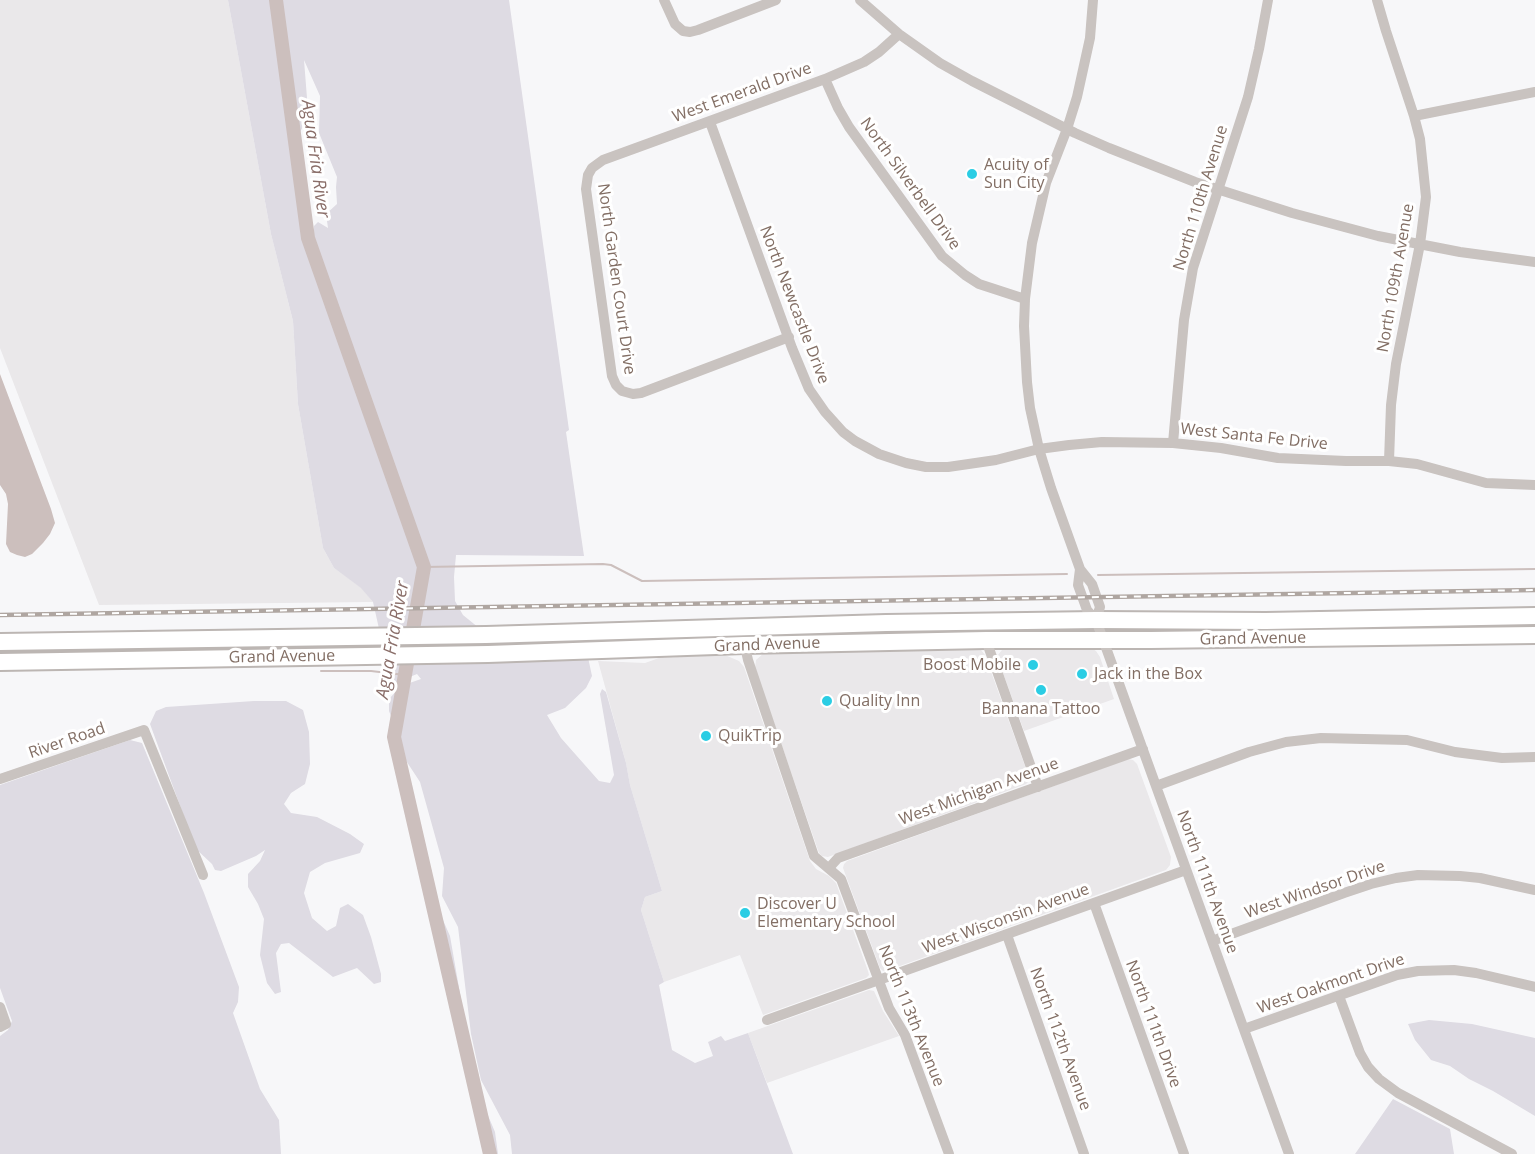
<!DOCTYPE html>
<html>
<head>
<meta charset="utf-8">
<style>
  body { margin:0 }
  canvas { display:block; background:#f7f7f9 }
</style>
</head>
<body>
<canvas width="1535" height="1154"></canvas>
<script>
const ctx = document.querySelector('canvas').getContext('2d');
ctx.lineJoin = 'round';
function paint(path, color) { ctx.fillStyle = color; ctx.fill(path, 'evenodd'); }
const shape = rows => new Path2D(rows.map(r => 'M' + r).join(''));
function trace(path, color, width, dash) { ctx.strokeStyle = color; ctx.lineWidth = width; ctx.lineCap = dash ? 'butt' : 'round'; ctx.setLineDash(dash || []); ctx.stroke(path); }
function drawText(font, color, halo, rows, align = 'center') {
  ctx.font = font + ' "Open Sans",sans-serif'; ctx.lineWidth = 6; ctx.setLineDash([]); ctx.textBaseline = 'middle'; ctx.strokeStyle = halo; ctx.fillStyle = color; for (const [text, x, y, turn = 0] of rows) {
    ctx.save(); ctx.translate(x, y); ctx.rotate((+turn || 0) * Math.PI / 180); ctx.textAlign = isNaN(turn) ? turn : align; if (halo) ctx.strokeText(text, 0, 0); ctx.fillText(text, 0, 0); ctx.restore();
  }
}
paint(shape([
  [0,0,228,0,271,234,293,321,298,404,323,548,334,568,362,588,373,602,99,605,0,348],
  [975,647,981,650,985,655,1029,777,1028,782,1026,784,828,857,822,856,819,853,755,668,756,660,764,653],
  [1008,648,1091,648,1096,651,1100,657,1114,699,1024,731,998,659,998,655,1002,650],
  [725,655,739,661,744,667,810,861,816,869,829,876,836,883,868,971,869,975,866,978,763,1015,740,955,664,982,641,910,645,897,662,891,630,785,626,763,598,661,645,663,659,658],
  [1128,759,1133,760,1137,764,1171,857,1170,865,1166,870,886,971,883,971,880,968,843,868,844,864,847,861],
  [869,990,874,991,883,1011,899,1036,767,1083,748,1033]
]), '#eae8ea');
paint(shape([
  [228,0,509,0,569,430,566,432,584,556,456,555,454,577,455,601,463,615,495,641,554,641,586,648,592,676,586,688,565,708,547,715,561,738,599,781,610,783,614,775,600,694,602,689,606,692,626,763,630,785,662,891,645,897,641,910,664,982,659,985,672,1050,695,1063,713,1056,708,1042,721,1036,725,1041,748,1033,793,1154,512,1154,510,1135,481,1080,471,1034,458,927,442,896,444,868,420,782,401,753,396,729,389,711,389,699,401,686,421,679,417,674,386,687,379,681,382,674,384,651,373,602,361,588,334,568,323,548,298,404,293,321,271,234],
  [304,60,320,96,319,133,337,177,336,187,337,204,326,214,328,228,318,222,314,226,314,232,304,233,290,151,307,119,307,98],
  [254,701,286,701,303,710,309,732,310,764,305,784,291,793,284,804,291,813,317,817,350,834,364,844,360,853,325,863,310,872,304,893,312,918,327,931,336,926,340,908,348,904,363,915,371,937,381,974,381,982,374,984,357,968,333,977,289,943,281,944,276,953,281,992,275,994,267,983,260,955,264,919,258,904,248,887,248,874,260,861,265,850,256,856,221,871,215,870,212,864,196,849,150,724,156,711,166,707],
  [130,740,142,743,204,893,239,987,238,1002,233,1013,260,1089,279,1120,281,1154,0,1154,0,1036,8,1030,12,1021,0,988,0,785],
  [398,760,407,781,415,819,431,873,435,902,450,936,466,1028,457,1015,443,941,429,902,402,800],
  [1429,1020,1472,1024,1535,1038,1535,1116,1493,1091,1469,1079,1450,1066,1431,1060,1415,1040,1408,1024],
  [475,1085,495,1132,498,1154,488,1154,486,1126],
  [1393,1099,1450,1129,1454,1154,1355,1154]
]), '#dedbe3');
paint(shape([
  [0,374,51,509,55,523,50,534,43,543,32,554,25,557,17,555,10,552,6,544,8,504,6,494,0,485]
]), '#ccbfbd');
trace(shape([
  [424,567,603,564,611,565,642,581,1067,574],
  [1098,575,1535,569],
  [321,671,371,671,405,675]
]), '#ccbfbd', 2);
trace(shape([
  [276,0,308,238,424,567,394,737,490,1154]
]), '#ccbfbd', 14);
const highway = shape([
  [0,642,486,635,886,623,1096,620,1266,621,1535,616],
  [0,662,488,654,744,645,986,640,1151,640,1535,635]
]);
trace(highway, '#bcb6b3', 20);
trace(shape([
  [664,0,675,24,683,31,690,32,698,30,776,0],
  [860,0,899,34,940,63,972,81,1075,133,1109,148,1195,182,1292,213,1378,236,1460,252,1535,262],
  [1093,0,1090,38,1077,97,1067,129,1046,183,1032,243,1025,299,1024,326,1027,382,1030,408,1039,449,1051,488,1080,569,1092,584,1100,607,1096,620],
  [1377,0,1386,31,1414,116,1420,139,1426,197,1420,244,1396,364,1391,405,1389,461],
  [825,79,838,108,849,127,942,256,965,275,979,284,1025,299],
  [1414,116,1535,92],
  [710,122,792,348,809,389,825,412,843,432,855,441,879,454,906,463,926,467,948,467,996,460,1039,449,1069,445,1102,442,1173,443,1221,448,1278,458,1346,461,1389,461,1417,464,1486,483,1535,485],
  [789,337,641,393,633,394,622,391,616,385,612,376,586,189,588,175,592,168,603,160,825,79,864,62,879,52,899,34],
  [1173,443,1184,320,1193,268,1248,97,1259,49,1268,0],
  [1080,569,1078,585,1087,610,1096,620,1289,1154],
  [986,640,1038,787],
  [744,642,748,660,814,856,841,879,889,1008,905,1035,949,1154],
  [0,779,144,730,203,875],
  [1156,786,1249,752,1286,742,1321,738,1407,740,1455,752,1502,758,1535,757],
  [829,868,838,858,1143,749],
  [1094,903,1184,1154],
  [1007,935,1084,1154],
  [1212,941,1344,893,1371,884,1396,878,1418,875,1460,876,1480,878,1535,890],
  [1339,996,1360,1053,1368,1067,1379,1079,1398,1093,1512,1154],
  [0,1007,6,1024,0,1027],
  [767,1020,1186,870],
  [1244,1029,1397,975,1418,971,1454,970,1476,973,1535,987]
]), '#c9c3c0', 10);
trace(highway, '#fff', 16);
const rail = shape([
  [0,615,1535,590]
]);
trace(rail, '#afa6a1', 4.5);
trace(rail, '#fff', 2, [7]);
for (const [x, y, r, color] of [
  [972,174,6,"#2bcde4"],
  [1033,665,6,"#2bcde4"],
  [1082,674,6,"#2bcde4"],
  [1041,690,6,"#2bcde4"],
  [827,701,6,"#2bcde4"],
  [706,736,6,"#2bcde4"],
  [745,913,6,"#2bcde4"]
]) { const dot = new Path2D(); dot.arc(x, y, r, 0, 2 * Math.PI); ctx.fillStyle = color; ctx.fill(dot); trace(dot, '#fff', 2); }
drawText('16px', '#826e64', '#fff', [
  ["West Emerald Drive",742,93,-20],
  ["North Silverbell Drive",910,184,54],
  ["North 110th Avenue",1201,198,-73],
  ["North 109th Avenue",1396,278,-80],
  ["North Garden Court Drive",616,279,82],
  ["North Newcastle Drive",794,305,69],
  ["West Santa Fe Drive",1254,437,6],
  ["Grand Avenue",1253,639,-1],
  ["Grand Avenue",767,645,-2],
  ["Grand Avenue",282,657,-1],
  ["River Road",67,741,-19],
  ["West Michigan Avenue",979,792,-20],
  ["North 111th Avenue",1207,882,70],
  ["West Windsor Drive",1315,890,-19],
  ["West Wisconsin Avenue",1006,919,-20],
  ["West Oakmont Drive",1331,984,-19],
  ["North 113th Avenue",911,1016,68],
  ["North 111th Drive",1153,1024,70],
  ["North 112th Avenue",1060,1039,70]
]);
drawText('16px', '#826e64', '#fff', [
  ["Acuity of",984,165],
  ["Sun City",984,183],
  ["Boost Mobile",1021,665,"right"],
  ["Jack in the Box",1094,674],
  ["Quality Inn",839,701],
  ["Bannana Tattoo",1041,709,"center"],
  ["QuikTrip",718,736],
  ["Discover U",757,904],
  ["Elementary School",757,922]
], 'left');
drawText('italic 18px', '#8a6e69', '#fff', [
  ["Agua Fria River",315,159,82],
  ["Agua Fria River",393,640,-80]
]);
</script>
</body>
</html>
